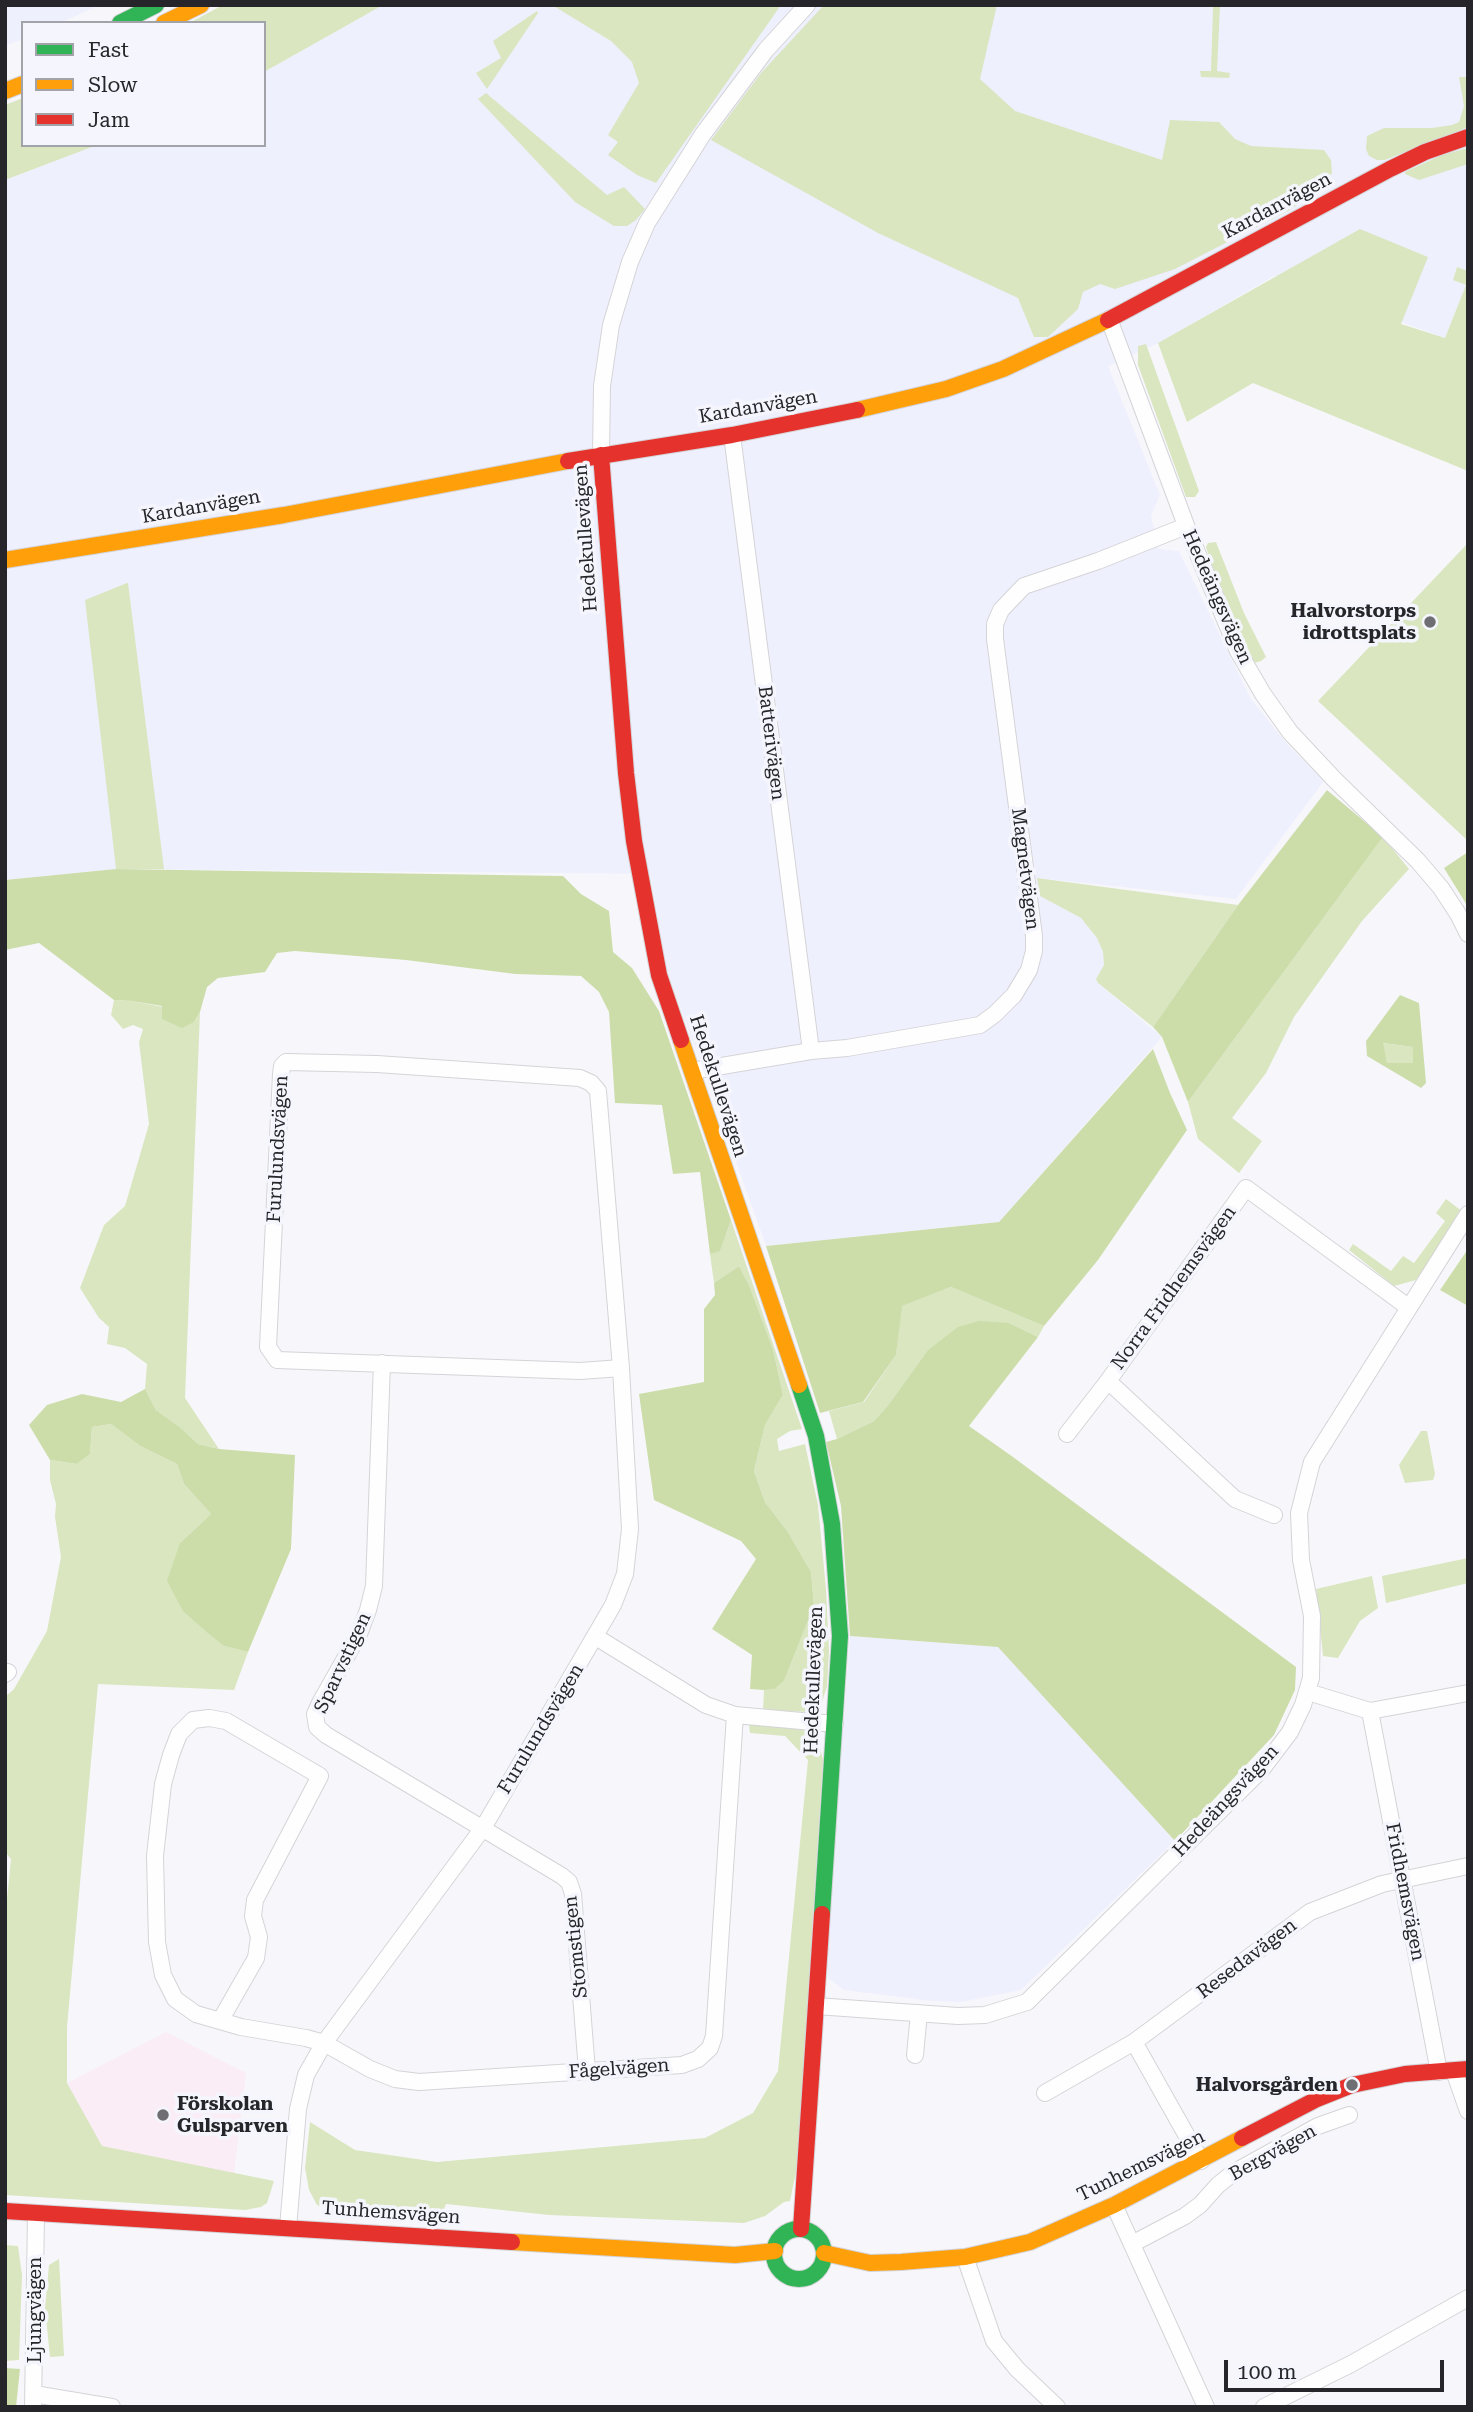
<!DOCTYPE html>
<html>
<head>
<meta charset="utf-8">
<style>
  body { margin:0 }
  #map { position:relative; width:1473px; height:2412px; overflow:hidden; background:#f7f7fb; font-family:"Roboto Serif",serif }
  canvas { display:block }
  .frame { position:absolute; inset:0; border:7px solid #26262a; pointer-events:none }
  .legend { position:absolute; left:21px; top:21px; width:245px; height:126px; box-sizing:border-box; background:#f5f6fd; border:2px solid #a2a3a9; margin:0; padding:9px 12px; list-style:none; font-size:21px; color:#26262a }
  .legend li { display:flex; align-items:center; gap:14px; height:35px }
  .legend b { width:35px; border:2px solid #a2a3a9 }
  .scale { position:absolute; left:1224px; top:2360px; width:220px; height:32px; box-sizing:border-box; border:4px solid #26262a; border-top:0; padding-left:9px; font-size:21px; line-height:24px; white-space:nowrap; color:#26262a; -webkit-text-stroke:5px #f5f6fd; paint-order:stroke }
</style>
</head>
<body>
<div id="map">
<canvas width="1473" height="2412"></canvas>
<div class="frame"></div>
<ul class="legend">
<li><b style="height:9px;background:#30b455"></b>Fast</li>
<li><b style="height:9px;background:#ff9f0a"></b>Slow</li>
<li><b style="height:9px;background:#e5322d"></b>Jam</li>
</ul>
<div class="scale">100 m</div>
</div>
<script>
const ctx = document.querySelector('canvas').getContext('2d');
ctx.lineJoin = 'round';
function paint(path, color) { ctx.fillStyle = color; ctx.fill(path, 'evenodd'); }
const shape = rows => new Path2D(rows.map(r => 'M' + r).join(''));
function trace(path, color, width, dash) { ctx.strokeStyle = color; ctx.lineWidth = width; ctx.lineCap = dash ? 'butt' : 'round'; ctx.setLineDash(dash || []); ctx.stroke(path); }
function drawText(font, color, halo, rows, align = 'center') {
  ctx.font = font + ' "Roboto Serif",serif'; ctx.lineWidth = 7; ctx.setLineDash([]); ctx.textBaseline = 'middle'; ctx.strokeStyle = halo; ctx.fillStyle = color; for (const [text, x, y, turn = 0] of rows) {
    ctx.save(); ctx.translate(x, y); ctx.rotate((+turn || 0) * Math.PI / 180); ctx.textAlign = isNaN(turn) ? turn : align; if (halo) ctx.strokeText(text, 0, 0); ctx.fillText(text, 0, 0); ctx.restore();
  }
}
paint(shape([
  [5,5,100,5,60,23,23,23,23,39,5,46],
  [383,5,1468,5,1468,271,1457,267,1453,280,1466,285,1445,338,1274,276,1159,343,1108,366,1160,495,1151,516,1159,549,1179,551,1251,699,1289,746,1324,781,1236,899,1037,878,1041,896,1081,918,1097,938,1103,952,1104,965,1096,979,1098,983,1162,1037,999,1222,766,1246,667,970,650,874,116,869,5,880,5,180,97,145,264,145,264,72],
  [850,1636,998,1647,1175,1841,1021,1990,961,2002,931,2001,844,1990,828,1978,826,1951]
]), '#eff0fd');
paint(shape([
  [166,2032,246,2073,234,2174,101,2146,67,2083]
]), '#faedf6');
paint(shape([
  [223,5,383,5,264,72,264,23,189,23],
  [552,5,781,5,656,183,637,175,608,155,618,142,608,135,639,83,632,62,611,41],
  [824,5,997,5,980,79,1015,111,1162,160,1170,120,1219,122,1235,139,1251,146,1324,150,1331,160,1332,173,1319,191,1288,211,1175,269,1115,289,1100,284,1083,292,1078,309,1048,337,1034,337,1018,298,878,233,711,140,761,73],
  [1213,6,1220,6,1217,71,1230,73,1229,78,1201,77,1200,71,1211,71],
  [537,11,538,13,487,89,476,73,501,58,493,41],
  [1459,77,1468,77,1468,127,1385,160,1377,160,1369,156,1366,149,1367,136,1384,128,1432,128,1452,125,1459,122,1464,106],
  [486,93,607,195,624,187,645,209,636,220,627,226,614,226,575,202,478,99],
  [23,98,23,145,97,145,5,180,5,105],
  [1468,148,1468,164,1419,180,1405,174,1405,172,1442,155],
  [1360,229,1428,257,1401,324,1445,338,1466,285,1453,280,1457,267,1468,271,1468,471,1253,383,1187,422,1158,343],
  [1146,344,1199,491,1195,497,1186,497,1138,365,1138,346],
  [1216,542,1244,613,1266,657,1261,661,1254,663,1250,660,1223,599,1206,547,1208,543],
  [1468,543,1468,841,1318,701],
  [127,583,128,583,164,869,116,869,85,600],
  [1383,837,1409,869,1362,921,1294,1017,1266,1073,1232,1118,1262,1141,1239,1173,1198,1139,1188,1102],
  [1037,878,1238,905,1153,1027,1098,983,1096,979,1104,965,1103,952,1097,938,1081,918,1040,896],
  [114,1000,132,1001,163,1007,194,1022,200,1012,185,1398,219,1449,198,1444,181,1428,156,1410,145,1389,147,1364,125,1348,107,1344,109,1327,99,1318,80,1288,104,1225,125,1206,149,1124,139,1042,143,1029,133,1025,123,1029,111,1015],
  [1382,1043,1413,1047,1413,1063,1387,1063],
  [1446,1199,1463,1212,1416,1280,1394,1286,1349,1250,1353,1244,1391,1271,1403,1256,1414,1263,1445,1221,1436,1213],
  [731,1220,802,1429,790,1431,777,1439,779,1451,805,1444,818,1505,826,1589,829,1651,827,1686,822,1702,810,1712,763,1710,764,1690,775,1689,784,1681,814,1606,811,1572,788,1532,765,1502,754,1471,765,1425,783,1395,773,1349,749,1285,739,1266,714,1283,710,1254,720,1250],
  [951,1287,1044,1326,1038,1337,1009,1323,927,1351,889,1404,874,1421,837,1439,829,1411,864,1402,896,1355,901,1306],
  [111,1424,140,1446,177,1464,184,1484,211,1514,180,1543,224,1646,248,1652,234,1690,98,1684,67,2027,67,2083,102,2146,274,2181,267,2203,261,2207,245,2210,5,2195,5,1919,11,1859,5,1852,5,1697,14,1689,47,1631,61,1557,55,1517,56,1504,50,1480,50,1460,77,1464,90,1454,92,1427],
  [1421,1431,1427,1431,1435,1474,1433,1480,1405,1483,1399,1465],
  [1468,1558,1468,1583,1386,1603,1382,1576],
  [1372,1576,1378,1608,1360,1621,1338,1658,1323,1656,1316,1589],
  [749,1724,806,1730,814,1736,820,1747,823,1760,797,2167,790,2201,784,2202,765,2216,744,2223,549,2215,446,2204,441,2217,399,2218,335,2212,317,2205,309,2190,305,2168,310,2122,355,2150,437,2162,705,2138,753,2113,778,2071,808,1760,785,1736,750,1733],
  [5,2245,18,2246,22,2275,19,2360,5,2361],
  [59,2259,64,2356,50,2357,45,2308,49,2265]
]), '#d9e6c0');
paint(shape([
  [1327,790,1383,837,1188,1102,1162,1037,1153,1027,1238,905],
  [1468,852,1468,907,1444,868],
  [116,869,563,876,581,894,609,911,613,952,632,968,659,1011,731,1220,720,1251,710,1254,700,1172,673,1174,662,1105,615,1103,609,1012,599,992,581,976,515,974,406,960,295,951,277,953,265,972,218,978,207,987,200,1012,194,1022,182,1028,162,1019,162,1006,132,1001,114,1000,39,943,5,950,5,880],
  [1400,995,1419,1003,1426,1083,1421,1088,1367,1056,1366,1041],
  [1383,1043,1413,1047,1413,1063,1387,1063],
  [1153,1049,1170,1093,1187,1130,1098,1260,1044,1326,951,1287,902,1306,896,1355,863,1402,820,1413,766,1246,999,1222],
  [1468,1249,1468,1306,1440,1290],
  [739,1266,749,1285,773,1349,783,1395,765,1425,754,1471,765,1502,788,1532,811,1572,814,1606,784,1681,775,1689,764,1690,750,1689,752,1655,712,1629,756,1559,741,1541,654,1500,639,1394,704,1382,704,1309,715,1295,714,1283],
  [979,1321,1009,1323,1038,1337,969,1426,1013,1457,1296,1667,1295,1690,1274,1735,1175,1841,998,1647,850,1636,841,1506,826,1442,837,1439,874,1421,889,1404,927,1351,958,1327],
  [145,1389,156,1410,181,1428,198,1444,219,1449,295,1455,291,1549,248,1652,224,1646,208,1633,183,1611,167,1581,180,1543,211,1514,184,1484,177,1464,140,1446,111,1424,92,1427,90,1454,77,1464,50,1460,29,1425,47,1405,82,1394,121,1402],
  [5,2368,20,2369,16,2407,5,2407]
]), '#cda');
const street = shape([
  [1109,319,1187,528,1238,651,1263,694,1290,732,1334,779,1418,861,1441,888,1458,914,1468,934],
  [732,435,811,1051],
  [601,455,602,386,611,325,630,262,647,223,703,134,766,50,807,5],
  [692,1071,811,1051,847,1048,980,1025,995,1014,1014,995,1029,970,1034,951,1034,936,995,639,995,624,1001,610,1024,586,1098,561,1186,526],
  [382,1363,374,1586,368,1610,359,1634,320,1703,315,1714,317,1727,326,1735,562,1876,569,1882,573,1894,587,2071],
  [1108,1381,1235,1499,1274,1515],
  [1067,1434,1108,1381,1246,1188,1408,1307],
  [5,1674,8,1672],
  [1308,1692,1370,1711,1468,1693],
  [1370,1711,1439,2072],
  [735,1715,835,1724],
  [816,2006,958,2016,985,2015,1027,2002,1262,1769,1290,1732,1303,1705,1311,1678,1312,1616,1301,1560,1299,1513,1312,1462,1468,1214],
  [220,2021,256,1958,259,1937,253,1916,255,1900,320,1776,226,1721,209,1718,193,1720,179,1734,171,1755,163,1784,155,1856,157,1942,163,1975,175,1999,196,2014,241,2027,306,2038,324,2043,370,2069,395,2079,419,2082,682,2065,698,2059,710,2048,714,2036,735,1715,706,1705,596,1637],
  [1134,2042,1201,2161],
  [915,2055,919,2013],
  [1454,2071,1468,2111],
  [1045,2093,1134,2042,1310,1912,1382,1884,1468,1866],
  [1114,2205,1206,2407],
  [288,2228,298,2109,306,2075,324,2043,483,1828,613,1605,625,1574,630,1529,621,1368,598,1091,591,1083,580,1078,377,1064,286,1062,282,1066,281,1074,268,1347,277,1360,580,1371,621,1368],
  [1132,2244,1185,2216,1200,2205,1218,2185,1233,2173,1318,2126,1349,2115],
  [965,2257,994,2341,1017,2369,1057,2407],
  [34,2394,112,2407],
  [33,2407,36,2214],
  [1264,2407,1351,2364,1468,2298]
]);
const fast = shape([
  [120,23,156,5],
  [799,1385,816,1436,832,1524,840,1636,822,1914],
  '774 2254a25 25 0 1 1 50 0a25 25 0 1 1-50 0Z'
]);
const slow = shape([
  [164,23,201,5],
  [5,91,23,84],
  [857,410,946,389,1003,369,1108,320],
  [5,560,284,515,568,461],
  [681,1040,799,1385],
  [512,2242,735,2255,775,2251],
  [824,2253,870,2263,901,2262,965,2257,1030,2242,1114,2205,1242,2138]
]);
const jam = shape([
  [1108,320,1390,169,1425,152,1468,137],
  [601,455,626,773,634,841,659,975,681,1040],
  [568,461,732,435,857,410],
  [1242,2138,1317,2099,1352,2085,1405,2074,1468,2069],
  [5,2211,512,2242],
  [801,2229,822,1914]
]);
trace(street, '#d4d4d8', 18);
trace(fast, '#d4d4d8', 18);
trace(slow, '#d4d4d8', 18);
trace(jam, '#d4d4d8', 18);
trace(street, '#fefefe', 16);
trace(fast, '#30b455', 16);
trace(slow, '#ff9f0a', 16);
trace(jam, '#e5322d', 16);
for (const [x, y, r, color] of [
  [1430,622,7,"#6f6f73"],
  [1352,2085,7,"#6f6f73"],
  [163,2115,7,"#6f6f73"]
]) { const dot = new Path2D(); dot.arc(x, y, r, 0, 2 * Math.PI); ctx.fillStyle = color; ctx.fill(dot); trace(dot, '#f5f6fd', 2.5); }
drawText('19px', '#26262a', '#f5f6fd', [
  ["Kardanvägen",1277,206,-28],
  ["Kardanvägen",758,407,-10],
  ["Kardanvägen",201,507,-10],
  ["Hedekullevägen",586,538,-94],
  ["Hedeängsvägen",1217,597,66],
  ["Batterivägen",771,743,83],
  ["Magnetvägen",1025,869,83],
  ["Hedekullevägen",718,1086,72],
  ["Furulundsvägen",278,1149,-87],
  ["Norra Fridhemsvägen",1174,1288,-54],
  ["Sparvstigen",343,1663,-65],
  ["Hedekullevägen",814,1680,-88],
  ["Furulundsvägen",541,1729,-59],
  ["Hedeängsvägen",1226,1801,-47],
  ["Fridhemsvägen",1405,1892,79],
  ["Stomstigen",576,1947,-96],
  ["Resedavägen",1247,1959,-37],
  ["Fågelvägen",619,2069,-4],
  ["Bergvägen",1273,2153,-29],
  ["Tunhemsvägen",1141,2166,-26],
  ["Tunhemsvägen",391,2213,4],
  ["Ljungvägen",35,2310,-90]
]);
drawText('bold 19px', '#26262a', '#f5f6fd', [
  ["Halvorstorps",1416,611],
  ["idrottsplats",1416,633],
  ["Halvorsgården",1338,2085],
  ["Förskolan",177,2104,"left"],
  ["Gulsparven",177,2126,"left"]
], 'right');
</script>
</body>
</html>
